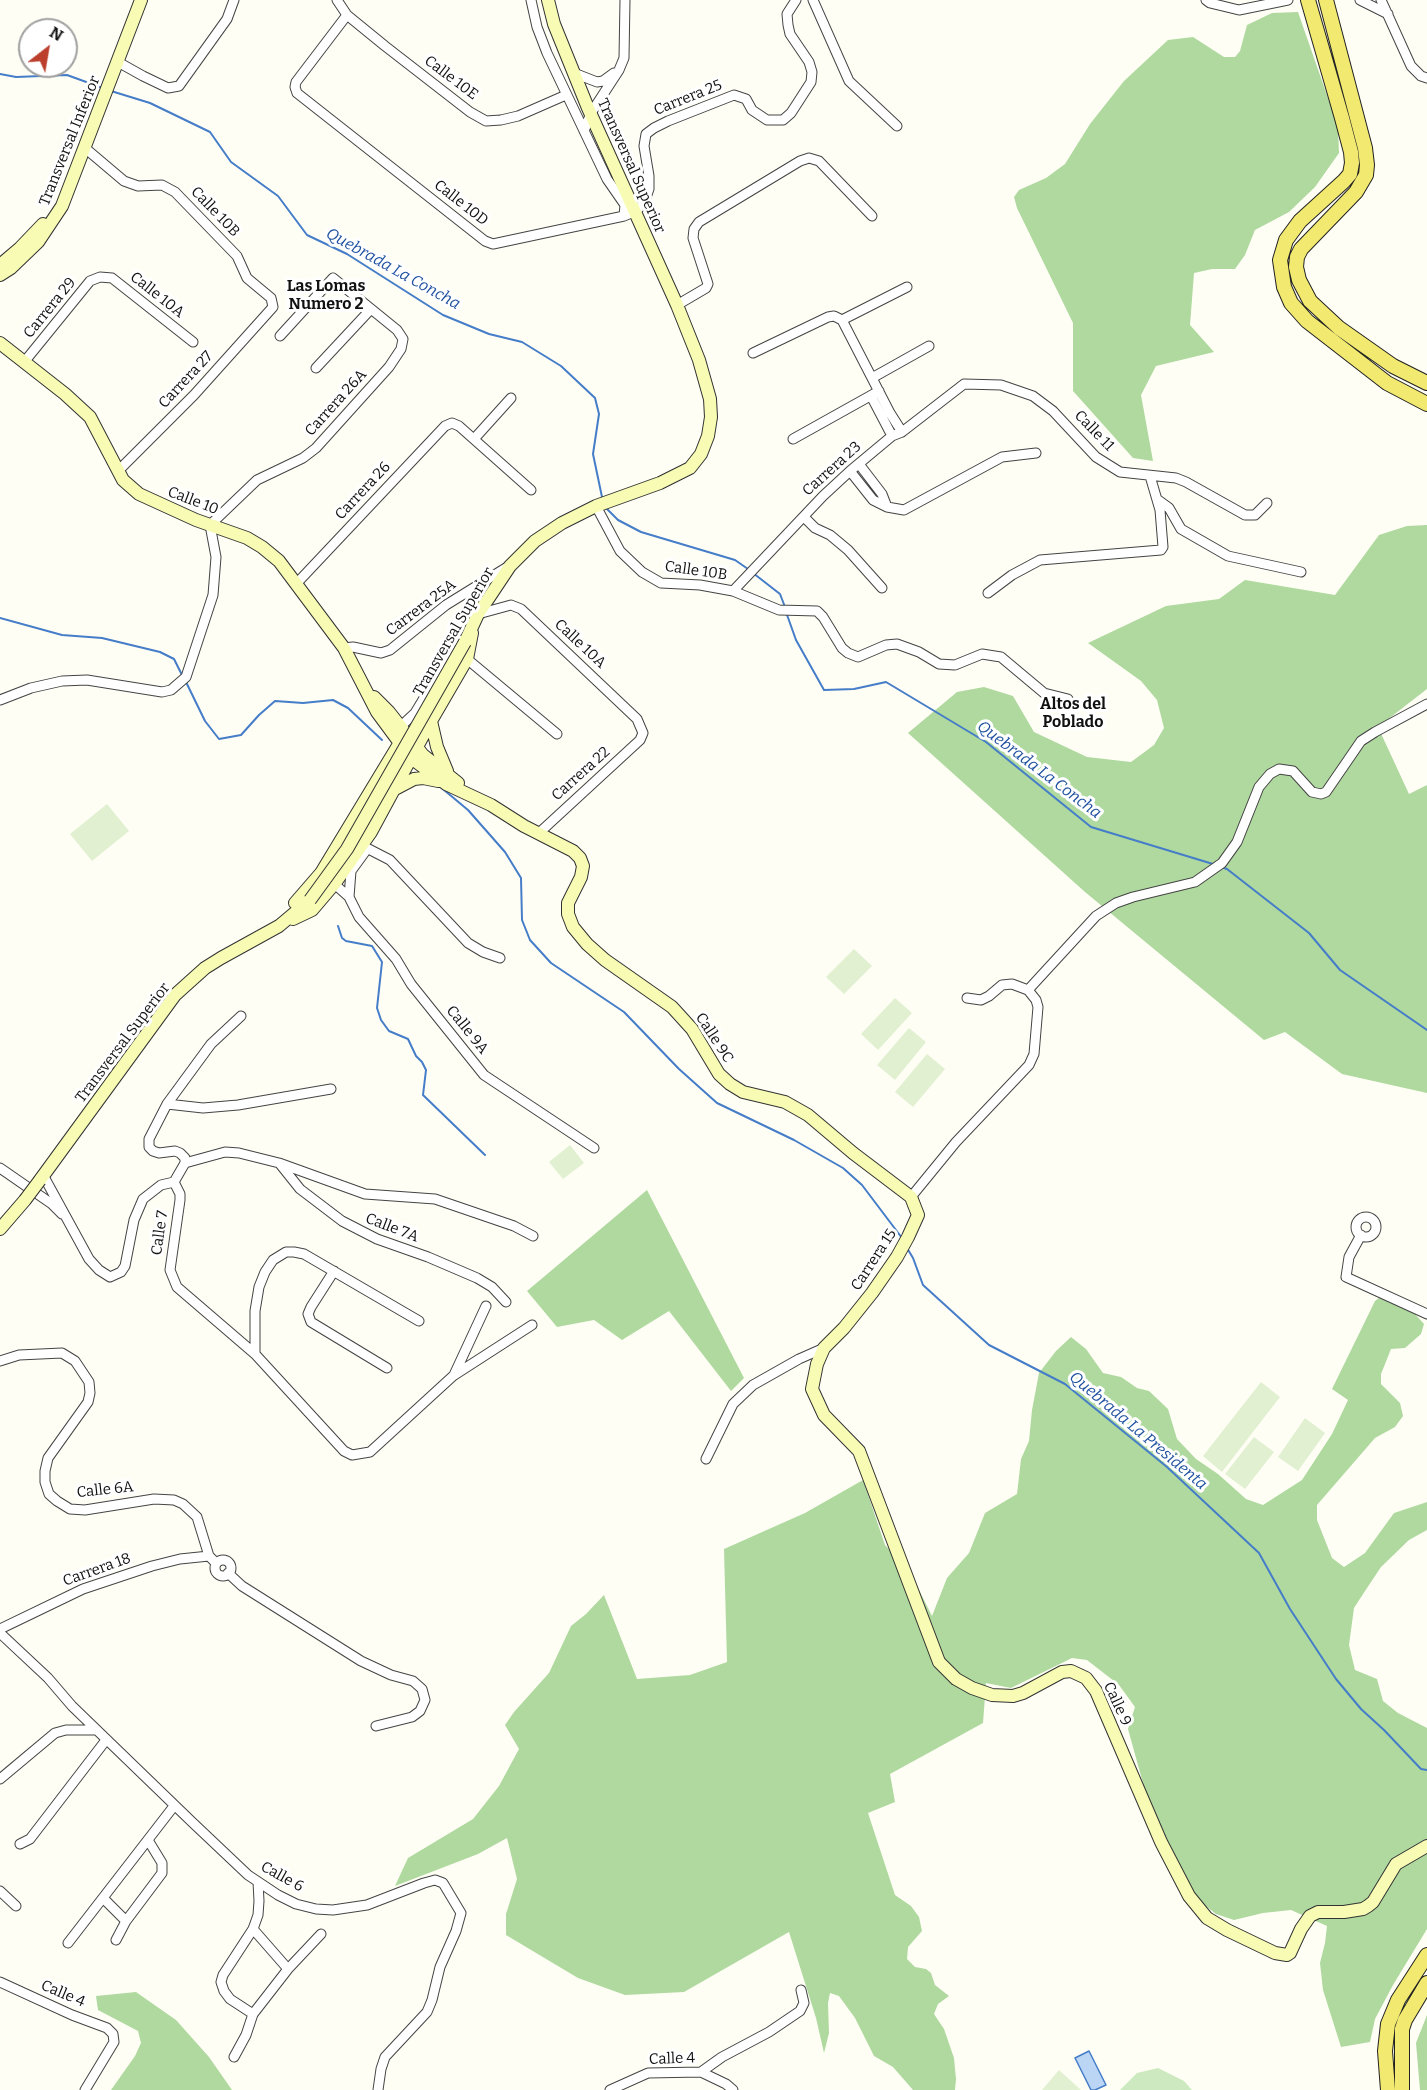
<!DOCTYPE html>
<html>
<head>
<meta charset="utf-8">
<style>
  body { margin:0 }
  #map { position:relative; width:1427px; height:2090px; overflow:hidden; background:#fffef5; font-family:Bitter,serif }
  canvas { display:block }
  .north { position:absolute; left:18px; top:18px; width:60px; height:60px; box-sizing:border-box; background:#fff; border:2px solid #a0a0a0; border-radius:50%; rotate:31deg; font-size:16px; font-weight:700; line-height:24px; text-align:center; color:#111 }
  .north::after { content:''; display:block; margin:auto; width:21px; height:27px; background:#bc3f2d; clip-path:polygon(50% 0,100% 100%,50% 72%,0 100%) }
</style>
</head>
<body>
<div id="map">
<canvas width="1427" height="2090"></canvas>
<div class="north">N</div>
</div>
<script>
const ctx = document.querySelector('canvas').getContext('2d');
ctx.lineJoin = 'round';
function paint(path, color) { ctx.fillStyle = color; ctx.fill(path, 'evenodd'); }
const shape = rows => new Path2D(rows.map(r => 'M' + r).join(''));
function trace(path, color, width, dash) { ctx.strokeStyle = color; ctx.lineWidth = width; ctx.lineCap = dash ? 'butt' : 'round'; ctx.setLineDash(dash || []); ctx.stroke(path); }
function drawText(font, color, halo, rows, align = 'center') {
  ctx.font = font + ' Bitter,serif'; ctx.lineWidth = 6; ctx.setLineDash([]); ctx.textBaseline = 'middle'; ctx.strokeStyle = halo; ctx.fillStyle = color; for (const [text, x, y, turn = 0] of rows) {
    ctx.save(); ctx.translate(x, y); ctx.rotate((+turn || 0) * Math.PI / 180); ctx.textAlign = isNaN(turn) ? turn : align; if (halo) ctx.strokeText(text, 0, 0); ctx.fillText(text, 0, 0); ctx.restore();
  }
}
paint(shape([
  [1158,2068,1184,2081,1192,2090,1120,2090,1137,2073]
]), '#cde9bf');
paint(shape([
  [1298,12,1338,127,1339,153,1315,187,1289,212,1255,230,1245,255,1235,269,1212,269,1194,273,1190,325,1214,352,1156,366,1141,395,1153,461,1133,458,1073,391,1073,323,1017,208,1014,197,1019,190,1046,178,1065,164,1090,124,1124,81,1168,40,1193,37,1224,57,1235,57,1240,51,1247,25,1272,13],
  [1427,525,1427,689,1378,727,1409,794,1427,785,1427,1093,1342,1074,1285,1032,1264,1040,1085,892,908,733,957,692,984,687,1013,696,1034,732,1087,757,1131,762,1154,745,1164,728,1157,700,1141,681,1088,643,1166,606,1219,599,1245,580,1335,595,1379,535,1407,526],
  [647,1190,744,1378,731,1391,669,1311,622,1340,594,1320,557,1327,527,1291],
  [1380,1297,1415,1314,1424,1324,1421,1334,1405,1348,1391,1349,1381,1374,1381,1384,1400,1403,1403,1416,1395,1427,1375,1438,1317,1505,1317,1520,1332,1558,1344,1567,1365,1553,1394,1513,1427,1502,1427,1530,1409,1540,1381,1567,1365,1591,1354,1608,1349,1645,1355,1670,1377,1679,1383,1701,1398,1713,1427,1728,1427,1929,1393,1985,1375,2019,1370,2042,1341,2047,1323,1990,1320,1963,1325,1943,1327,1926,1291,1910,1263,1913,1234,1920,1216,1914,1198,1900,1161,1830,1146,1794,1128,1729,1135,1707,1119,1685,1087,1660,1072,1658,1011,1688,986,1683,983,1723,890,1774,895,1802,868,1813,895,1895,911,1906,919,1917,922,1931,908,1947,907,1959,915,1967,926,1969,931,1973,935,1985,949,1996,938,2004,934,2014,944,2029,954,2058,956,2079,955,2090,913,2090,893,2067,874,2056,855,2018,839,1996,830,1993,828,2003,829,2033,824,2053,816,2018,789,1932,684,1992,625,1995,578,1978,506,1935,506,1914,517,1879,507,1838,478,1854,395,1886,408,1858,473,1819,499,1786,519,1749,505,1725,514,1712,549,1673,571,1626,586,1614,604,1595,637,1679,690,1675,727,1662,724,1549,805,1513,863,1480,885,1545,909,1570,932,1616,947,1578,969,1553,985,1513,1017,1494,1021,1459,1029,1441,1032,1410,1039,1373,1056,1351,1071,1337,1086,1349,1103,1373,1121,1377,1137,1388,1149,1391,1168,1409,1177,1439,1196,1459,1218,1474,1246,1499,1263,1505,1302,1480,1332,1434,1348,1400,1332,1389,1375,1301],
  [136,1992,176,2020,209,2057,232,2090,111,2090,135,2056,141,2043,138,2031,98,2010,96,1996],
  [1427,2015,1427,2090,1420,2090,1416,2043]
]), '#afd99f');
paint(shape([
  [107,804,129,831,92,861,70,834],
  [854,949,872,966,844,994,826,977],
  [895,998,912,1013,878,1050,861,1034],
  [909,1028,926,1042,895,1080,877,1065],
  [927,1054,945,1069,913,1107,895,1092],
  [570,1145,584,1163,563,1179,549,1162],
  [1261,1382,1280,1397,1222,1472,1203,1456],
  [1305,1418,1325,1433,1298,1471,1278,1457],
  [1254,1437,1274,1452,1245,1489,1225,1474],
  [1059,2070,1081,2090,1042,2090]
]), '#e0f0d0');
const water = shape([
  [1089,2051,1106,2085,1095,2090,1091,2090,1075,2058,1089,2051]
]);
paint(water, '#bbd5f4');
trace(water, '#457dc8', 1.5);
trace(shape([
  [0,74,16,77,67,75,100,87],
  [111,91,150,103,210,132,231,162,278,196,307,235,347,254,443,315,489,334,522,342,561,366,595,398,599,414,593,454,602,497],
  [605,507,618,520,641,532,735,560,748,569],
  [753,573,780,594,785,607],
  [786,612,796,640,824,690,854,689,886,682,986,742,1091,827,1213,864],
  [0,618,62,635,102,638,160,652,174,659,183,677],
  [186,682,205,721,219,739,241,735,259,715,275,701,303,703,333,700,348,708,382,740],
  [438,785,468,810,505,852,521,878,522,920,530,940,551,963,624,1012,679,1069,717,1103,794,1140,843,1168,862,1185,902,1238],
  [1221,867,1227,869,1309,933,1340,970,1427,1030],
  [338,926,342,938,346,941,372,946,382,962,377,1008,381,1020,389,1031,408,1039,416,1056,422,1062,426,1070,423,1095,485,1155],
  [907,1248,913,1258,923,1285,989,1345,1065,1384,1167,1467,1259,1553,1290,1609,1336,1679,1361,1709,1384,1730,1421,1769,1427,1770]
]), '#457dc8', 2);
const street = shape([
  [337,0,347,15,385,46,470,112,486,121,501,120,518,116,566,95],
  [531,0,537,27,547,53,607,179,625,205,624,216],
  [813,0,849,81,897,126],
  [1206,0,1210,3,1239,10,1288,0],
  [1360,0,1388,14],
  [1381,0,1411,66,1421,76,1427,78],
  [347,15,296,82,295,87,297,93,485,241,493,244,624,216,636,211,644,203,649,189,649,176,644,146,646,134,654,128,668,121,734,95,746,99,752,110,767,120,783,120,791,113,811,82,812,72,809,62,790,34,788,25,787,14,796,0],
  [118,62,143,76,168,88,179,86,227,19,234,0],
  [574,73,597,82,603,81,614,73],
  [584,131,591,113,619,70,624,58,625,0],
  [85,148,124,181,138,186,162,185,175,192,237,256,247,278,271,298,273,307,194,395,118,471],
  [677,305,706,288,708,284,693,238,694,229,699,222,800,161,809,158,819,161,872,216],
  [842,320,907,287],
  [753,353,828,317,834,316,842,320,890,413,902,432],
  [25,361,90,281,100,277,112,278,193,342],
  [316,368,371,309],
  [872,378,929,346],
  [871,396,892,436],
  [474,439,511,398],
  [793,439,879,391],
  [859,464,882,494,887,507],
  [850,471,873,500,887,507,904,510,1002,457,1036,453],
  [1158,500,1169,508,1181,529,1228,556,1301,572],
  [596,506,620,551,642,572,661,583,700,585,733,591,779,610,817,611,823,617,842,648,848,653,858,657,886,645,897,644,919,652,939,664,955,665,982,654,1001,657,1044,693,1068,699],
  [804,517,815,528,830,535,848,550,882,588],
  [297,583,445,426,452,423,459,426,531,490],
  [733,591,823,496,850,471,892,436,902,432,964,384,1001,385,1033,396,1053,411,1096,457,1120,472,1176,478,1186,482,1245,515,1255,515,1267,503],
  [988,593,1012,575,1040,560,1161,550,1163,547,1160,510,1150,476],
  [478,614,511,605,521,609,637,719,643,733,640,740,539,833],
  [344,648,353,647,381,653,390,650,446,605,509,566],
  [467,659,557,734],
  [0,700,31,688,62,681,87,680,162,692,171,690,186,677,213,595,216,557,210,525,257,480,303,458,316,448,389,367,401,349,403,339,397,330,333,278,280,336],
  [400,727,415,713,459,640],
  [357,843,390,860,468,943,483,952,500,958],
  [330,880,349,897,359,917,396,959,411,984,484,1075,594,1148],
  [349,897,351,871,367,849],
  [1028,990,1096,916,1116,903,1133,897,1195,882,1222,863,1237,842,1259,787,1270,774,1279,769,1293,771,1312,792,1321,794,1326,792,1361,741,1375,732,1427,704],
  [167,1104,203,1108,238,1105,331,1089],
  [185,1163,185,1158,180,1153,175,1151,159,1153,153,1151,149,1147,149,1139,167,1104,211,1044,241,1016],
  [280,1164,300,1189,342,1221,377,1239,428,1257,477,1278,492,1287,506,1302],
  [0,1168,52,1204,62,1214],
  [43,1175,89,1259,99,1270,110,1277,121,1272,125,1266,134,1220,143,1199,161,1185,174,1182],
  [174,1182,180,1194,180,1200,170,1270,177,1287,255,1354,344,1451,352,1455,370,1452,453,1376,532,1325],
  [174,1182,185,1163,225,1152,239,1153,279,1163,365,1194,435,1199,514,1226,533,1236],
  [911,1197,956,1142,1029,1065,1034,1054,1038,1007,1036,1000,1028,990,1012,984,1002,985,989,996,981,1000,967,998],
  '1356 1227a10 10 0 1 1 20 0a10 10 0 1 1-20 0Z',
  [1361,1235,1349,1257,1346,1277,1427,1314],
  [334,1271,311,1307,308,1314,311,1322,387,1368],
  [255,1354,255,1311,259,1287,265,1272,273,1260,286,1252,294,1252,304,1254,419,1321],
  [0,1361,19,1355,62,1353,75,1361,89,1382,90,1393,88,1402,48,1458,45,1471,45,1482,49,1494,57,1501,70,1509,85,1510,154,1499,174,1500,183,1504,197,1517,209,1556,216,1563],
  [454,1375,486,1306],
  [706,1459,733,1404,753,1385,799,1359,824,1348],
  '215 1568a8 8 0 1 1 16 0a8 8 0 1 1-16 0Z',
  [228,1573,242,1586,361,1661,391,1675,413,1681,422,1689,425,1700,420,1711,412,1717,376,1726],
  [0,1629,83,1589,152,1566,180,1559,209,1556],
  [0,1633,48,1678,72,1706,192,1822,248,1875,278,1895,296,1904,316,1909,333,1910,367,1905,424,1883,435,1880,443,1883,461,1913,456,1931,440,1967,432,2000,427,2012,385,2057,381,2069,378,2090],
  [0,1779,55,1733,66,1730,96,1730],
  [20,1844,30,1839,106,1740],
  [0,1891,16,1906],
  [103,1898,126,1921],
  [253,1929,288,1969],
  [116,1940,126,1921,162,1873,162,1863,148,1840],
  [68,1943,174,1806],
  [0,1982,72,2015,107,2028,113,2034,114,2042,85,2090],
  [253,2014,230,1999,224,1991,221,1982,223,1975,253,1929,258,1915,259,1901,258,1882],
  [234,2057,246,2035,253,2014,288,1969,321,1934],
  [701,2072,722,2057,769,2032,800,2011,804,2003,801,1990],
  [610,2090,648,2073,701,2072,726,2084,733,2090]
]);
const secondary = shape([
  [0,265,20,248,43,224],
  [0,275,11,268,38,242,62,206,141,0],
  [0,343,65,394,90,417,123,480,139,494,196,520,247,538,262,547,279,561,344,648,377,712,411,758,446,784,491,805,524,826,573,851,580,858,583,866,581,877,568,903,568,914,573,927,587,944,605,960,672,1007,692,1029,719,1074,730,1084,743,1092,785,1102,808,1115,853,1153,911,1197,918,1215,908,1237,897,1257,872,1293,844,1328,824,1348,817,1364,812,1389,824,1415,859,1451,939,1662,956,1679,972,1688,992,1695,1013,1696,1023,1693,1062,1672,1071,1671,1086,1678,1096,1691,1161,1842,1189,1896,1207,1918,1227,1930,1275,1953,1287,1955,1290,1953,1301,1929,1310,1916,1318,1912,1344,1912,1363,1909,1368,1906,1373,1902,1396,1864,1427,1846],
  [465,642,478,614,510,566,535,541,562,523,596,506,660,483,690,468,701,454,708,436,711,417,710,399,699,360,677,305,588,108,554,24,548,0],
  [374,697,389,712,423,755,458,783],
  [431,721,437,747,447,771],
  [395,789,414,779,423,778,438,781],
  [295,903,321,873,399,744],
  [293,919,312,910,335,883,371,832,431,721,467,659,472,633],
  [40,1180,175,995,205,968,221,958,279,926,310,900],
  [0,1229,25,1200]
]);
const primary = shape([
  [1308,0,1342,118,1351,152,1352,163,1350,174,1344,181,1300,221,1286,240,1280,260,1284,287,1291,303,1307,321,1387,383,1427,404],
  [1326,0,1365,148,1367,165,1366,175,1356,192,1301,249,1297,257,1296,267,1299,280,1310,301,1339,328,1393,366,1427,383],
  [1388,2090,1385,2051,1388,2024,1398,2000,1427,1955],
  [1402,2090,1402,2029,1405,2020,1427,1983]
]);
trace(street, '#444', 11);
trace(secondary, '#333', 14);
trace(primary, '#222', 16);
trace(street, '#fff', 9);
trace(secondary, '#f7fbb3', 12);
trace(primary, '#f2e971', 14);
const secondaryBridge = shape([
  [310,900,347,849,465,642],
  [25,1200,40,1180]
]);
trace(secondaryBridge, '#333', 14, []);
trace(secondaryBridge, '#f7fbb3', 12);
drawText('15px', '#111', '#fff', [
  ["Calle 10E",451,78,37],
  ["Carrera 25",688,98,-22],
  ["Transversal Inferior",70,141,-68],
  ["Transversal Superior",631,166,66],
  ["Calle 10D",461,203,38],
  ["Calle 10B",215,212,46],
  ["Calle 10A",157,295,38],
  ["Carrera 29",50,308,-51],
  ["Carrera 27",186,380,-47],
  ["Carrera 26A",336,403,-48],
  ["Calle 11",1094,431,46],
  ["Carrera 23",832,469,-42],
  ["Carrera 26",363,491,-47],
  ["Calle 10",193,501,21],
  ["Calle 10B",696,571,8],
  ["Carrera 25A",421,608,-37],
  ["Transversal Superior",454,632,-60],
  ["Calle 10A",580,644,43],
  ["Carrera 22",581,774,-42],
  ["Calle 9A",467,1030,51],
  ["Calle 9C",714,1038,57],
  ["Transversal Superior",123,1043,-53],
  ["Calle 7A",392,1228,21],
  ["Calle 7",160,1233,-82],
  ["Carrera 15",874,1260,-57],
  ["Calle 6A",105,1490,-6],
  ["Carrera 18",97,1570,-20],
  ["Calle 9",1117,1704,65],
  ["Calle 6",282,1877,29],
  ["Calle 4",63,1994,23],
  ["Calle 4",672,2059,-2]
]);
drawText('italic 16px', '#1e509f', '#fff', [
  ["Quebrada La Concha",393,269,29],
  ["Quebrada La Concha",1039,770,37],
  ["Quebrada La Presidenta",1138,1431,40]
]);
drawText('bold 16px', '#111', '#fff', [
  ["Las Lomas",326,287],
  ["Numero 2",326,305],
  ["Altos del",1073,705],
  ["Poblado",1073,723]
]);
</script>
</body>
</html>
